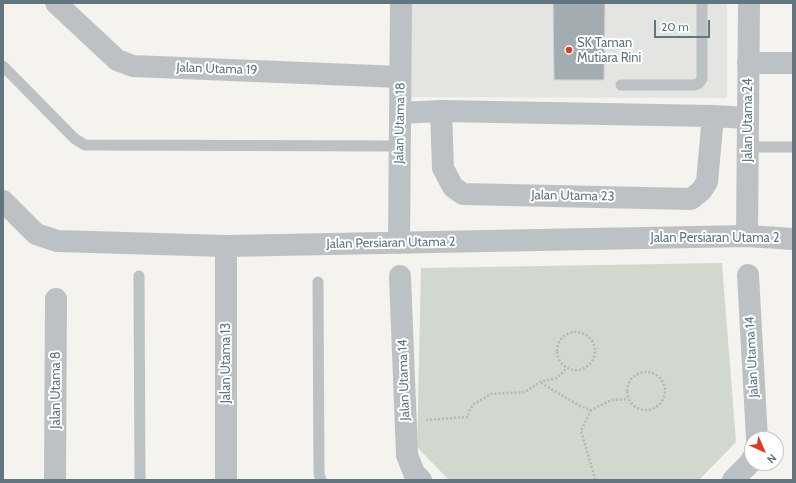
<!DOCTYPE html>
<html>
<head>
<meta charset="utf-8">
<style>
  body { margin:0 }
  #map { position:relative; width:796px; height:483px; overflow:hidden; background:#f4f3ef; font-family:Cabin,sans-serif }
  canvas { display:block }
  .frame { position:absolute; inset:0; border:4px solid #637680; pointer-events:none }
  .north { position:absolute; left:744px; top:431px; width:40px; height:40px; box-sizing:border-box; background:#fff; border:1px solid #c1c8cc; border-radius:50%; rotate:135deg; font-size:11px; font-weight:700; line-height:16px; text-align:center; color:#637680 }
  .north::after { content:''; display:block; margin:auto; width:14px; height:18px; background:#df3c24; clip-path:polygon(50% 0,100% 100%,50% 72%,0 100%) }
  .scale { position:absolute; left:654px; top:20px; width:56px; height:18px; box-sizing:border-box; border:2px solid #637680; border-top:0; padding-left:5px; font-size:12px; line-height:14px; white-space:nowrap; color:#637680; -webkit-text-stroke:3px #fff; paint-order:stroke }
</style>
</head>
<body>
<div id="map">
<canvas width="796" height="483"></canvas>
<div class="frame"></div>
<div class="north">N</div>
<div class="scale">20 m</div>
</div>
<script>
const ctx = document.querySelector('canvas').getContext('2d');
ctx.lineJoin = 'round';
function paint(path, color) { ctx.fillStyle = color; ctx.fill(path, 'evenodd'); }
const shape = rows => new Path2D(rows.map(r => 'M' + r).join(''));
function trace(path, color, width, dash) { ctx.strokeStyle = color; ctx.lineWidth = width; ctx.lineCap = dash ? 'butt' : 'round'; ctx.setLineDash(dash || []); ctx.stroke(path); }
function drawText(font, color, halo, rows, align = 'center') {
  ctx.font = font + ' Cabin,sans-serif'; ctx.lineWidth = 4; ctx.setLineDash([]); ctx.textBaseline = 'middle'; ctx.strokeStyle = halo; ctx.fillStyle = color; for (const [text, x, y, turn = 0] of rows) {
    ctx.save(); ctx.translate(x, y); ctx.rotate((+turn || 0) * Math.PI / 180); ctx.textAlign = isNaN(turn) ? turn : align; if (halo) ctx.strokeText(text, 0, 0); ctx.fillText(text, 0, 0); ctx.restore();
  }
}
paint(shape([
  [411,3,727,3,727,98,409,97]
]), '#e4e5e3');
paint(shape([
  [722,263,736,442,699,480,449,480,417,447,421,268]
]), '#d3d8cf');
const building = shape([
  [553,3,605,3,604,80,554,80,553,3]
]);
paint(building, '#a3adb1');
trace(building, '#d5d4d2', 1);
trace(shape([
  '557 351a19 19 0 1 1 38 0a19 19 0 1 1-38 0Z',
  '627 391a19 19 0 1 1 38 0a19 19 0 1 1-38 0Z',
  [541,383,580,406,591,410,612,400,628,399],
  [591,410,581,431,595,478,595,480],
  [426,420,468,417,470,409,474,404,491,394,525,392,540,382,557,378,567,368]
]), '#b5b8ba', 2.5, [2, 2]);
trace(shape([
  [3,66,75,139,85,145,400,146],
  [621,85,695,85,699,83,702,79,702,3],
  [748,147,793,147],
  [139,276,140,480],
  [318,282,319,474,321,480]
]), '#bdc1c4', 11);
trace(shape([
  [56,3,117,60,133,66,400,77],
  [748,63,793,63],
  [441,111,713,116],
  [400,113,441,111,443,168,453,187,463,194,691,199,701,191,707,182,713,116,748,118],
  [3,201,36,234,57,241,226,246,747,236,793,239],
  [747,236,749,3],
  [399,243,401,3],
  [748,275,757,439],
  [400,276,407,455,414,473,421,480],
  [55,480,56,299],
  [226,480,226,246],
  [733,480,751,462,752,459]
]), '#bdc1c4', 22);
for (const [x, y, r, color] of [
  [569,50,4,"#df3c24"]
]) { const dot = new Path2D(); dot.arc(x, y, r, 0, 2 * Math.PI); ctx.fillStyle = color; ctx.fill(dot); trace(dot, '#fff', 1.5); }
drawText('13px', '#637680', '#fff', [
  ["SK Taman",577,43],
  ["Mutiara Rini",577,58]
], 'left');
drawText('13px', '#637680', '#fff', [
  ["Jalan Utama 19",217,69,2],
  ["Jalan Utama 24",748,120,-90],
  ["Jalan Utama 18",400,123,-89],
  ["Jalan Utama 23",573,196,1],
  ["Jalan Persiaran Utama 2",715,238],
  ["Jalan Persiaran Utama 2",391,243,-1],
  ["Jalan Utama 14",752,357,-93],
  ["Jalan Utama 13",226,363,-90],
  ["Jalan Utama 14",404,380,-92],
  ["Jalan Utama 8",56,390,-90]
]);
</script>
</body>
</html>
